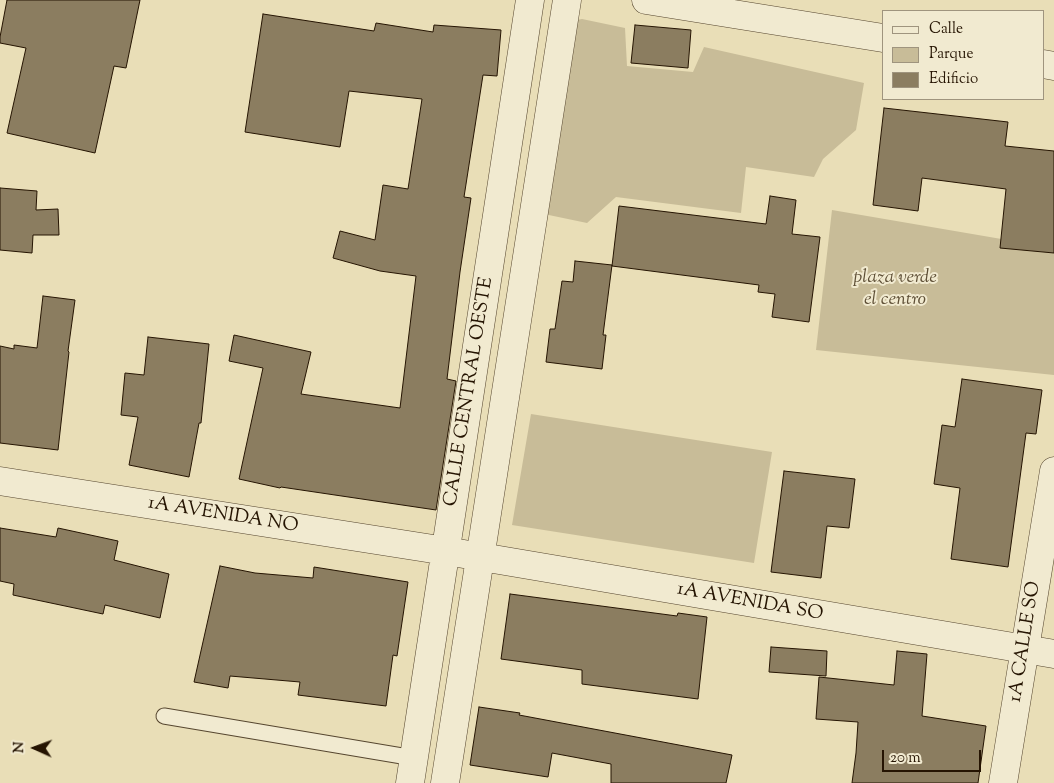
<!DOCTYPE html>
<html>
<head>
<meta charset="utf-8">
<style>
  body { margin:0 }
  #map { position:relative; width:1054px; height:783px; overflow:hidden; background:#e9deb7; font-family:"Sorts Mill Goudy",serif }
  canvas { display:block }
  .legend { position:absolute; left:882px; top:10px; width:162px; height:90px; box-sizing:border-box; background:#f1ead0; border:1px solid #9f947e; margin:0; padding:6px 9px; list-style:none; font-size:15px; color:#251402 }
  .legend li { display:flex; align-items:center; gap:10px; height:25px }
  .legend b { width:25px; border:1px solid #9f947e }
  .north { position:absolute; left:10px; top:723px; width:50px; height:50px; -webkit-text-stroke:4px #f1ead0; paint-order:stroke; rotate:272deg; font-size:14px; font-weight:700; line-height:20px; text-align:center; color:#251402 }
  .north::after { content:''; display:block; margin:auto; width:18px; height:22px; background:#251402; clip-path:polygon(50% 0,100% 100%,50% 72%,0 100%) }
  .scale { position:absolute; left:882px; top:750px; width:99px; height:22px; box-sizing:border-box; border:2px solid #251402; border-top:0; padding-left:6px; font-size:15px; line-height:18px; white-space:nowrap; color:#251402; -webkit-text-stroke:4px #f1ead0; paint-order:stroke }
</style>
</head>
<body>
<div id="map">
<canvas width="1054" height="783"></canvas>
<ul class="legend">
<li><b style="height:6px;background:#f1ead0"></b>Calle</li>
<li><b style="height:14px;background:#c8bc98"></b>Parque</li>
<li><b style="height:14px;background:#8b7d60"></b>Edificio</li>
</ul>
<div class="north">N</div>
<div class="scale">20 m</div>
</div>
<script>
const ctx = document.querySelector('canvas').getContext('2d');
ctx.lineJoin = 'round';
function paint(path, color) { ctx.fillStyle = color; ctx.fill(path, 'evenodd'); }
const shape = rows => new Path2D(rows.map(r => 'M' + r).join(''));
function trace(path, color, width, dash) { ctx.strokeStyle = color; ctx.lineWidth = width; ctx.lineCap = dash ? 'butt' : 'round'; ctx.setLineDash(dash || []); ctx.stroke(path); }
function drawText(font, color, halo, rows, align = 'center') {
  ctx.font = font + ' "Sorts Mill Goudy",serif'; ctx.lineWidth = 4; ctx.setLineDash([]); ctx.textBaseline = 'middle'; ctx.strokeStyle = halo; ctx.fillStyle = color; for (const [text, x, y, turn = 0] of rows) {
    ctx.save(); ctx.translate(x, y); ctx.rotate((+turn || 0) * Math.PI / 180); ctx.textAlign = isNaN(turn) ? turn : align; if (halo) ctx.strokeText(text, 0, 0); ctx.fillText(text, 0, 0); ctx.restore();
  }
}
paint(shape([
  [582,19,625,28,627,66,693,72,704,47,864,83,856,130,823,159,814,177,746,167,741,213,616,197,587,223,544,214,572,21],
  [832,210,1054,248,1054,375,816,350],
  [531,414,772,452,754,563,512,525]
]), '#c8bc98');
const building = shape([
  [7,0,140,0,126,68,114,66,95,153,7,133,26,48,0,43,0,37,7,0],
  [263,14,374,31,376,23,433,32,434,25,501,30,497,76,483,75,464,197,471,198,460,272,447,379,456,381,436,510,281,487,280,488,239,479,263,368,229,361,234,335,311,352,301,394,400,408,416,276,380,271,333,258,340,231,375,240,383,185,408,189,422,99,349,91,340,147,245,132,263,14],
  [635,25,691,30,688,68,631,63,635,25],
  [884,108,1008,122,1005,146,1054,151,1054,253,1000,248,1006,189,922,178,918,211,873,205,884,108],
  [0,188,37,191,36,210,58,209,59,235,33,235,32,253,0,250,0,188],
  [770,196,796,200,792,234,820,237,809,322,772,317,775,294,758,292,759,285,612,266,619,206,766,224,770,196],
  [575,261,612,265,603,335,606,335,602,369,546,362,550,329,555,329,562,281,573,282,575,261],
  [43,296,75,300,68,351,69,352,58,450,0,443,0,346,14,349,14,345,37,348,43,296],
  [148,337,209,344,201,423,199,423,189,477,129,465,138,417,121,415,125,373,144,375,148,337],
  [962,379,1042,390,1036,434,1026,433,1008,567,951,559,960,488,934,484,942,425,955,427,962,379],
  [784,471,855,479,849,528,827,526,821,578,771,572,784,471],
  [0,528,56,537,58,528,118,541,114,560,169,574,160,618,105,605,103,614,13,595,14,584,0,581,0,528],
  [220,566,255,573,313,578,314,567,408,582,397,656,393,655,386,706,298,695,300,682,230,676,228,688,194,682,220,566],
  [510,594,677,616,678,613,707,617,698,699,582,684,582,670,501,659,510,594],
  [771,647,827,651,826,676,769,672,771,647],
  [897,651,927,654,922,716,986,726,978,783,852,783,856,753,858,722,816,719,819,677,894,685,897,651],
  [479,707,520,713,519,715,732,755,726,783,611,783,611,764,552,753,548,777,470,765,479,707]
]);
paint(building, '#8b7d60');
trace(building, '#251402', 1);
const service = shape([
  [164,716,414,758]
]);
const minor = shape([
  [646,0,883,38],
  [1043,64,1054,66],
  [0,481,446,551,1054,654],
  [410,783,530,0],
  [445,783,567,0],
  [1003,783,1054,471]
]);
trace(service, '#56462f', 17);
trace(minor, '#56462f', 29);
trace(service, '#f1ead0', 15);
trace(minor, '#f1ead0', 28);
drawText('italic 19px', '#5e4f36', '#f1ead0', [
  ["plaza verde",895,279],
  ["el centro",895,301]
]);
drawText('19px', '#251402', '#f1ead0', [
  ["CALLE CENTRAL OESTE",470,392,-81],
  ["1A AVENIDA NO",223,516,9],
  ["1A AVENIDA SO",750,603,10],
  ["1A CALLE SO",1026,642,-81]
]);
</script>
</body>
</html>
